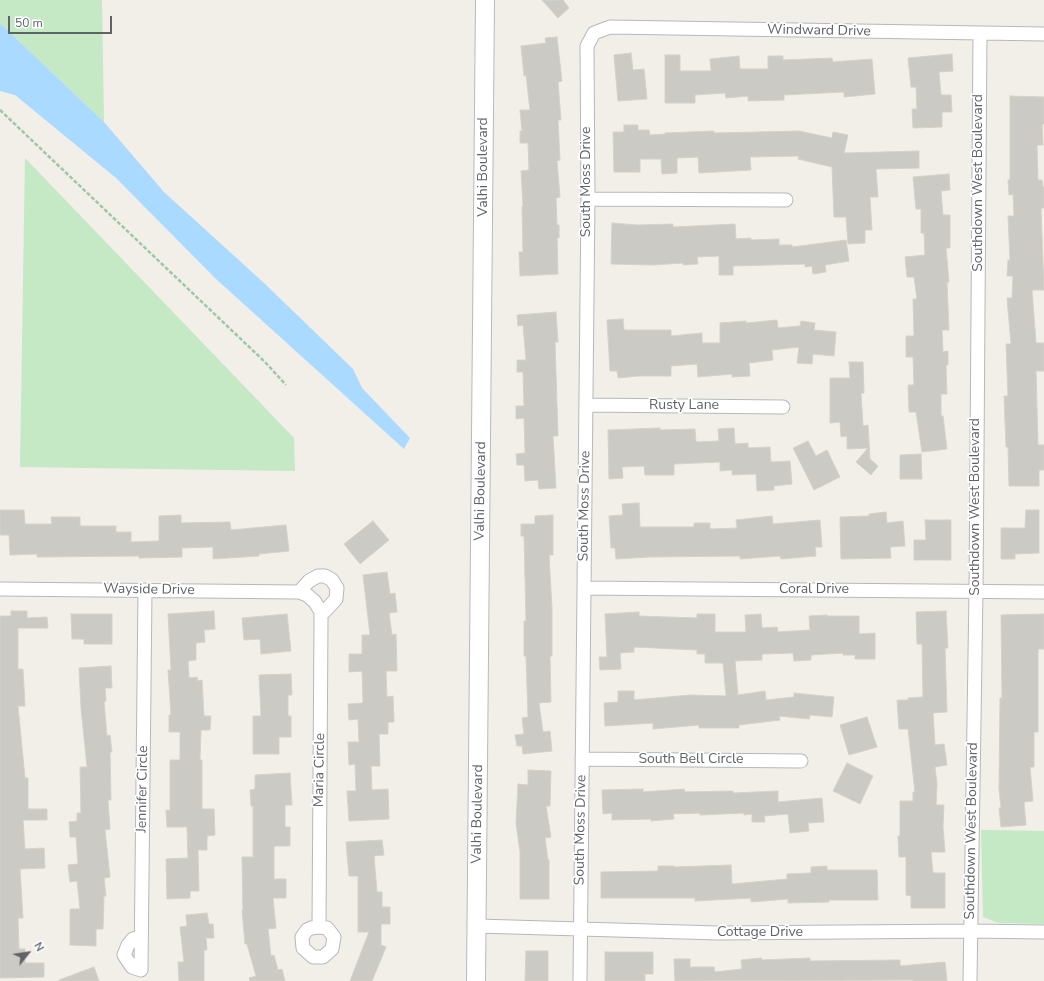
<!DOCTYPE html>
<html>
<head>
<meta charset="utf-8">
<style>
  body { margin:0 }
  #map { position:relative; width:1044px; height:981px; overflow:hidden; background:#f1efe8; font-family:"Nunito Sans",sans-serif }
  canvas { display:block }
  .north { position:absolute; left:8px; top:933px; width:40px; height:40px; -webkit-text-stroke:3px #fff; paint-order:stroke; rotate:60deg; font-size:11px; font-weight:700; line-height:16px; text-align:center; color:#5f6368 }
  .north::after { content:''; display:block; margin:auto; width:14px; height:18px; background:#5f6368; clip-path:polygon(50% 0,100% 100%,50% 72%,0 100%) }
  .scale { position:absolute; left:8px; top:16px; width:104px; height:18px; box-sizing:border-box; border:2px solid #5f6368; border-top:0; padding-left:5px; font-size:12px; line-height:14px; white-space:nowrap; color:#5f6368; -webkit-text-stroke:3px #fff; paint-order:stroke }
</style>
</head>
<body>
<div id="map">
<canvas width="1044" height="981"></canvas>
<div class="north">N</div>
<div class="scale">50 m</div>
</div>
<script>
const ctx = document.querySelector('canvas').getContext('2d');
ctx.lineJoin = 'round';
function paint(path, color) { ctx.fillStyle = color; ctx.fill(path, 'evenodd'); }
const shape = rows => new Path2D(rows.map(r => 'M' + r).join(''));
function trace(path, color, width, dash) { ctx.strokeStyle = color; ctx.lineWidth = width; ctx.lineCap = dash ? 'butt' : 'round'; ctx.setLineDash(dash || []); ctx.stroke(path); }
function drawText(font, color, halo, rows, align = 'center') {
  ctx.font = font + ' "Nunito Sans",sans-serif'; ctx.lineWidth = 3.5; ctx.setLineDash([]); ctx.textBaseline = 'middle'; ctx.strokeStyle = halo; ctx.fillStyle = color; for (const [text, x, y, turn = 0] of rows) {
    ctx.save(); ctx.translate(x, y); ctx.rotate((+turn || 0) * Math.PI / 180); ctx.textAlign = isNaN(turn) ? turn : align; if (halo) ctx.strokeText(text, 0, 0); ctx.fillText(text, 0, 0); ctx.restore();
  }
}
paint(shape([
  [0,0,102,0,104,122,0,23],
  [25,158,294,438,295,471,20,467],
  [981,830,1044,831,1044,924,998,923,983,917]
]), '#c5e8c5');
paint(shape([
  [0,23,104,122,164,192,264,283,353,369,362,388,410,438,404,449,216,279,116,178,15,95,0,91]
]), '#aadaff');
const building = shape([
  [542,0,563,0,569,8,558,18,542,0],
  [557,37,562,81,558,82,561,120,558,120,560,160,557,161,560,197,556,198,557,225,559,225,559,238,557,238,558,274,520,276,519,252,523,252,522,206,523,206,521,171,529,170,528,143,520,143,520,131,522,131,520,110,530,110,526,75,524,76,521,46,546,43,545,38,557,37],
  [631,53,633,70,644,69,647,99,618,101,614,55,631,53],
  [952,54,953,71,939,72,941,95,951,95,952,112,942,112,942,127,913,128,912,109,917,109,916,87,911,87,908,58,952,54],
  [665,55,680,55,680,71,711,71,710,59,739,56,740,69,768,69,768,56,783,56,783,60,832,58,833,62,872,59,875,94,844,97,844,92,784,95,784,100,748,101,748,96,726,98,725,93,695,95,695,103,665,103,665,55],
  [1010,96,1044,97,1044,124,1042,124,1043,145,1037,145,1038,180,1042,180,1043,187,1044,187,1044,208,1041,208,1044,290,1032,290,1036,343,1044,343,1044,371,1036,371,1038,445,1044,445,1044,470,1039,470,1039,486,1009,486,1008,447,1006,447,1004,396,1008,396,1006,344,1011,344,1007,298,1012,298,1013,276,1007,276,1008,260,1010,260,1008,216,1014,216,1013,194,1009,195,1008,180,1010,180,1010,96],
  [624,125,638,125,638,130,649,130,650,135,665,134,665,133,714,131,714,133,799,131,832,138,833,132,848,135,844,153,919,151,919,168,876,169,878,197,870,197,872,230,865,230,865,243,848,244,846,217,834,217,832,167,798,159,799,156,750,157,751,170,699,173,698,157,677,158,677,173,662,174,661,159,640,159,640,172,614,172,613,132,624,132,624,125],
  [949,174,950,190,941,191,943,215,950,215,950,248,946,248,949,282,947,282,949,330,942,330,943,352,948,351,948,365,946,365,947,394,941,394,941,416,943,416,947,449,922,452,916,412,909,412,908,385,914,385,913,357,906,357,906,336,914,336,913,299,917,299,914,277,907,277,905,257,925,255,924,233,921,233,921,209,916,209,913,177,949,174],
  [612,223,638,225,673,224,673,227,735,224,736,239,751,238,751,240,779,239,779,245,792,245,792,247,846,240,849,261,825,265,826,272,813,274,812,266,805,267,805,264,733,266,733,275,719,275,719,256,697,257,698,264,683,265,683,263,653,265,611,264,612,223],
  [556,312,558,342,555,342,558,436,553,436,556,488,539,489,538,480,525,481,524,465,517,465,516,454,525,453,524,418,516,419,516,406,524,406,523,372,517,372,517,360,526,360,523,325,518,326,517,315,556,312],
  [623,319,624,330,671,330,671,336,702,333,702,343,720,343,720,323,746,321,746,323,777,320,778,328,800,326,801,321,815,323,814,330,836,332,834,356,813,354,812,364,797,363,799,347,772,350,773,360,749,363,750,376,732,377,732,374,698,377,697,364,671,366,671,376,638,376,618,378,617,371,610,371,607,320,623,319],
  [849,362,863,362,864,393,861,393,863,426,868,425,870,459,878,466,871,475,856,462,868,448,847,449,847,436,841,437,840,422,830,423,830,378,850,378,849,362],
  [660,428,660,430,695,429,696,442,719,441,718,429,734,428,735,444,748,443,748,448,770,447,771,462,790,461,792,484,774,486,774,490,757,491,756,474,732,475,732,470,720,471,720,462,674,464,674,475,645,475,644,466,622,467,623,478,609,479,608,430,660,428],
  [808,441,816,456,827,450,840,477,814,490,793,448,808,441],
  [921,454,922,479,900,479,900,455,921,454],
  [639,503,640,527,694,527,694,523,710,523,710,529,737,528,736,520,772,516,773,524,820,520,822,547,815,547,816,556,781,559,780,556,740,559,740,556,649,557,616,559,615,548,611,548,609,516,623,515,622,504,639,503],
  [0,510,24,510,25,524,52,524,51,517,80,517,80,526,116,526,116,532,131,532,131,542,159,541,159,516,181,515,181,523,230,522,231,530,286,525,289,551,259,554,259,556,213,559,213,547,182,548,182,557,139,558,139,556,37,557,37,554,10,555,9,535,0,535,0,510],
  [1026,510,1039,510,1039,553,1015,554,1015,559,1001,559,1001,528,1025,528,1026,510],
  [886,512,887,523,903,521,905,546,890,547,891,558,841,559,840,517,869,516,869,514,886,512],
  [553,515,553,555,549,555,552,608,552,656,550,656,551,702,539,703,543,732,550,731,552,751,523,754,522,746,517,746,515,735,524,734,522,718,528,717,526,656,524,656,524,621,526,621,524,536,521,536,521,524,535,524,535,516,553,515],
  [925,520,951,520,951,560,914,560,914,540,926,540,925,520],
  [373,521,389,540,360,564,344,544,373,521],
  [387,572,390,594,395,593,397,612,389,613,392,635,396,634,397,671,386,671,387,697,393,696,394,722,388,722,388,734,379,734,380,766,371,766,372,790,388,789,389,819,349,821,347,791,356,791,355,764,349,765,348,742,359,742,358,719,349,720,348,704,363,703,362,671,349,672,349,654,362,654,362,635,370,635,363,575,387,572],
  [11,611,27,611,27,618,47,617,48,628,18,628,18,669,23,669,25,706,18,706,25,778,28,778,28,809,47,809,47,820,23,820,25,849,44,848,45,868,20,869,23,918,18,918,19,949,25,949,25,963,44,963,44,977,0,978,0,616,11,616,11,611],
  [214,611,215,629,204,630,205,642,196,643,196,660,188,661,189,678,197,677,198,681,202,680,204,716,211,716,210,730,201,730,200,760,202,760,202,809,214,809,215,835,207,836,207,850,198,850,199,891,190,891,190,898,167,899,166,859,188,858,187,827,167,827,166,810,170,810,170,760,180,760,180,732,169,732,169,715,171,715,168,670,171,670,168,614,214,611],
  [946,611,948,648,945,648,947,712,933,713,935,745,944,744,947,765,935,767,937,784,936,805,944,805,943,827,945,852,931,852,933,873,945,873,945,908,911,908,911,896,906,895,906,857,899,857,898,836,900,836,900,801,913,801,913,792,915,792,908,729,899,729,897,700,908,700,908,698,923,697,922,644,917,644,916,612,946,611],
  [639,612,639,616,697,618,697,614,715,614,715,632,746,632,745,615,761,614,762,628,777,627,778,632,810,630,809,616,827,615,827,616,859,616,859,634,875,633,875,659,855,659,855,655,843,655,843,653,811,655,811,660,794,661,793,653,762,654,762,660,735,661,738,695,765,691,766,700,794,697,794,693,834,697,832,717,810,715,809,719,779,716,780,720,739,725,739,728,699,728,699,725,653,729,653,723,605,726,604,703,618,702,618,691,634,691,634,700,690,695,726,696,723,663,705,663,705,654,697,654,697,650,634,647,634,652,620,653,621,669,600,670,599,657,607,657,605,614,639,612],
  [71,614,112,614,112,644,84,644,84,639,72,639,71,614],
  [287,614,291,651,261,654,260,639,244,640,242,618,287,614],
  [1044,614,1044,649,1038,649,1038,732,1034,732,1034,767,1030,767,1033,801,1024,802,1026,825,1001,827,999,808,1001,808,999,789,1000,698,1002,698,1001,615,1044,614],
  [111,666,112,688,105,688,106,701,104,702,107,736,110,735,112,752,110,752,111,800,108,800,110,829,105,830,110,877,104,878,106,896,104,896,103,929,96,929,96,946,70,945,70,909,80,909,77,881,70,882,68,865,78,864,76,837,70,837,69,822,77,821,77,813,81,813,80,767,87,767,81,708,79,668,111,666],
  [291,674,292,695,288,695,288,716,291,716,291,737,279,737,279,754,253,754,253,716,261,716,259,675,291,674],
  [867,717,877,747,849,755,840,725,867,717],
  [847,763,873,776,860,804,833,791,847,763],
  [528,770,551,771,550,806,546,806,551,837,545,838,548,860,549,860,549,899,520,899,520,852,516,823,518,784,528,785,528,770],
  [290,773,292,805,285,805,285,827,290,827,290,846,274,846,274,879,286,879,286,898,273,898,276,928,268,929,271,956,274,955,278,970,282,969,285,981,250,981,249,978,256,976,247,944,245,944,242,910,243,910,242,857,253,857,253,806,251,806,250,790,255,789,255,775,290,773],
  [643,789,643,792,684,789,685,792,733,791,733,793,778,791,778,802,822,798,824,822,808,823,809,831,790,833,788,814,764,816,765,822,752,822,752,814,744,815,744,813,700,815,700,813,673,814,674,819,651,821,651,819,612,820,612,813,603,814,602,790,643,789],
  [382,840,384,855,374,856,377,892,382,892,382,907,390,907,390,924,381,924,381,945,386,947,372,981,350,981,369,932,358,932,358,876,349,876,346,842,382,840],
  [731,865,732,884,787,879,787,874,811,873,811,867,827,866,827,870,877,870,878,900,829,900,829,902,788,903,788,899,751,902,751,898,695,901,695,898,601,898,601,872,658,871,658,866,674,866,674,867,731,865],
  [207,913,209,924,213,924,214,938,206,938,207,950,204,950,204,981,179,981,178,962,184,962,180,927,187,926,186,915,207,913],
  [526,951,548,951,548,981,525,981,526,951],
  [605,952,653,952,653,974,645,974,645,981,605,981,605,952],
  [761,958,762,960,810,958,810,961,900,960,900,966,945,962,947,981,913,981,913,980,675,981,674,959,690,959,690,967,714,967,715,972,742,969,741,960,761,958],
  [94,967,99,981,59,981,59,980,94,967]
]);
paint(building, '#cccac5');
trace(building, '#d6d1c6', 1);
const street = shape([
  [588,199,786,200],
  [586,405,783,407],
  [584,588,1044,592],
  [0,589,299,592,307,595,315,602,321,612,321,620,319,927],
  [299,592,309,581,318,576,325,576,332,580,337,588,336,599,325,611,321,612],
  [582,759,801,761],
  [477,926,718,933,971,931,1044,932],
  [319,927,327,928,334,937,332,949,323,957,313,957,303,948,302,937,307,930,311,928,319,927],
  [141,937,133,939,128,945,124,955,132,967,141,970,145,590],
  [580,981,588,199,587,46,594,33,610,27,1044,34],
  [970,981,976,591,980,33]
]);
const secondary = shape([
  [476,981,485,0]
]);
trace(street, '#b5b8bc', 15);
trace(secondary, '#b6babf', 20);
trace(shape([
  [0,110,265,362,286,385]
]), '#9cc7a9', 2.5, [4, 2]);
trace(street, '#fff', 13);
trace(secondary, '#fff', 18);
drawText('14px', '#5f6368', '#fff', [
  ["Windward Drive",819,31,1],
  ["Valhi Boulevard",484,167,-90],
  ["South Moss Drive",587,182,-90],
  ["Southdown West Boulevard",979,183,-90],
  ["Rusty Lane",684,406],
  ["Valhi Boulevard",481,491,-89],
  ["South Moss Drive",585,506,-89],
  ["Southdown West Boulevard",976,507,-90],
  ["Wayside Drive",149,590,1],
  ["Coral Drive",814,590],
  ["South Bell Circle",691,760],
  ["Maria Circle",320,770,-89],
  ["Jennifer Circle",143,789,-89],
  ["Valhi Boulevard",478,814,-89],
  ["South Moss Drive",581,830,-89],
  ["Southdown West Boulevard",972,831,-89],
  ["Cottage Drive",760,933]
]);
</script>
</body>
</html>
